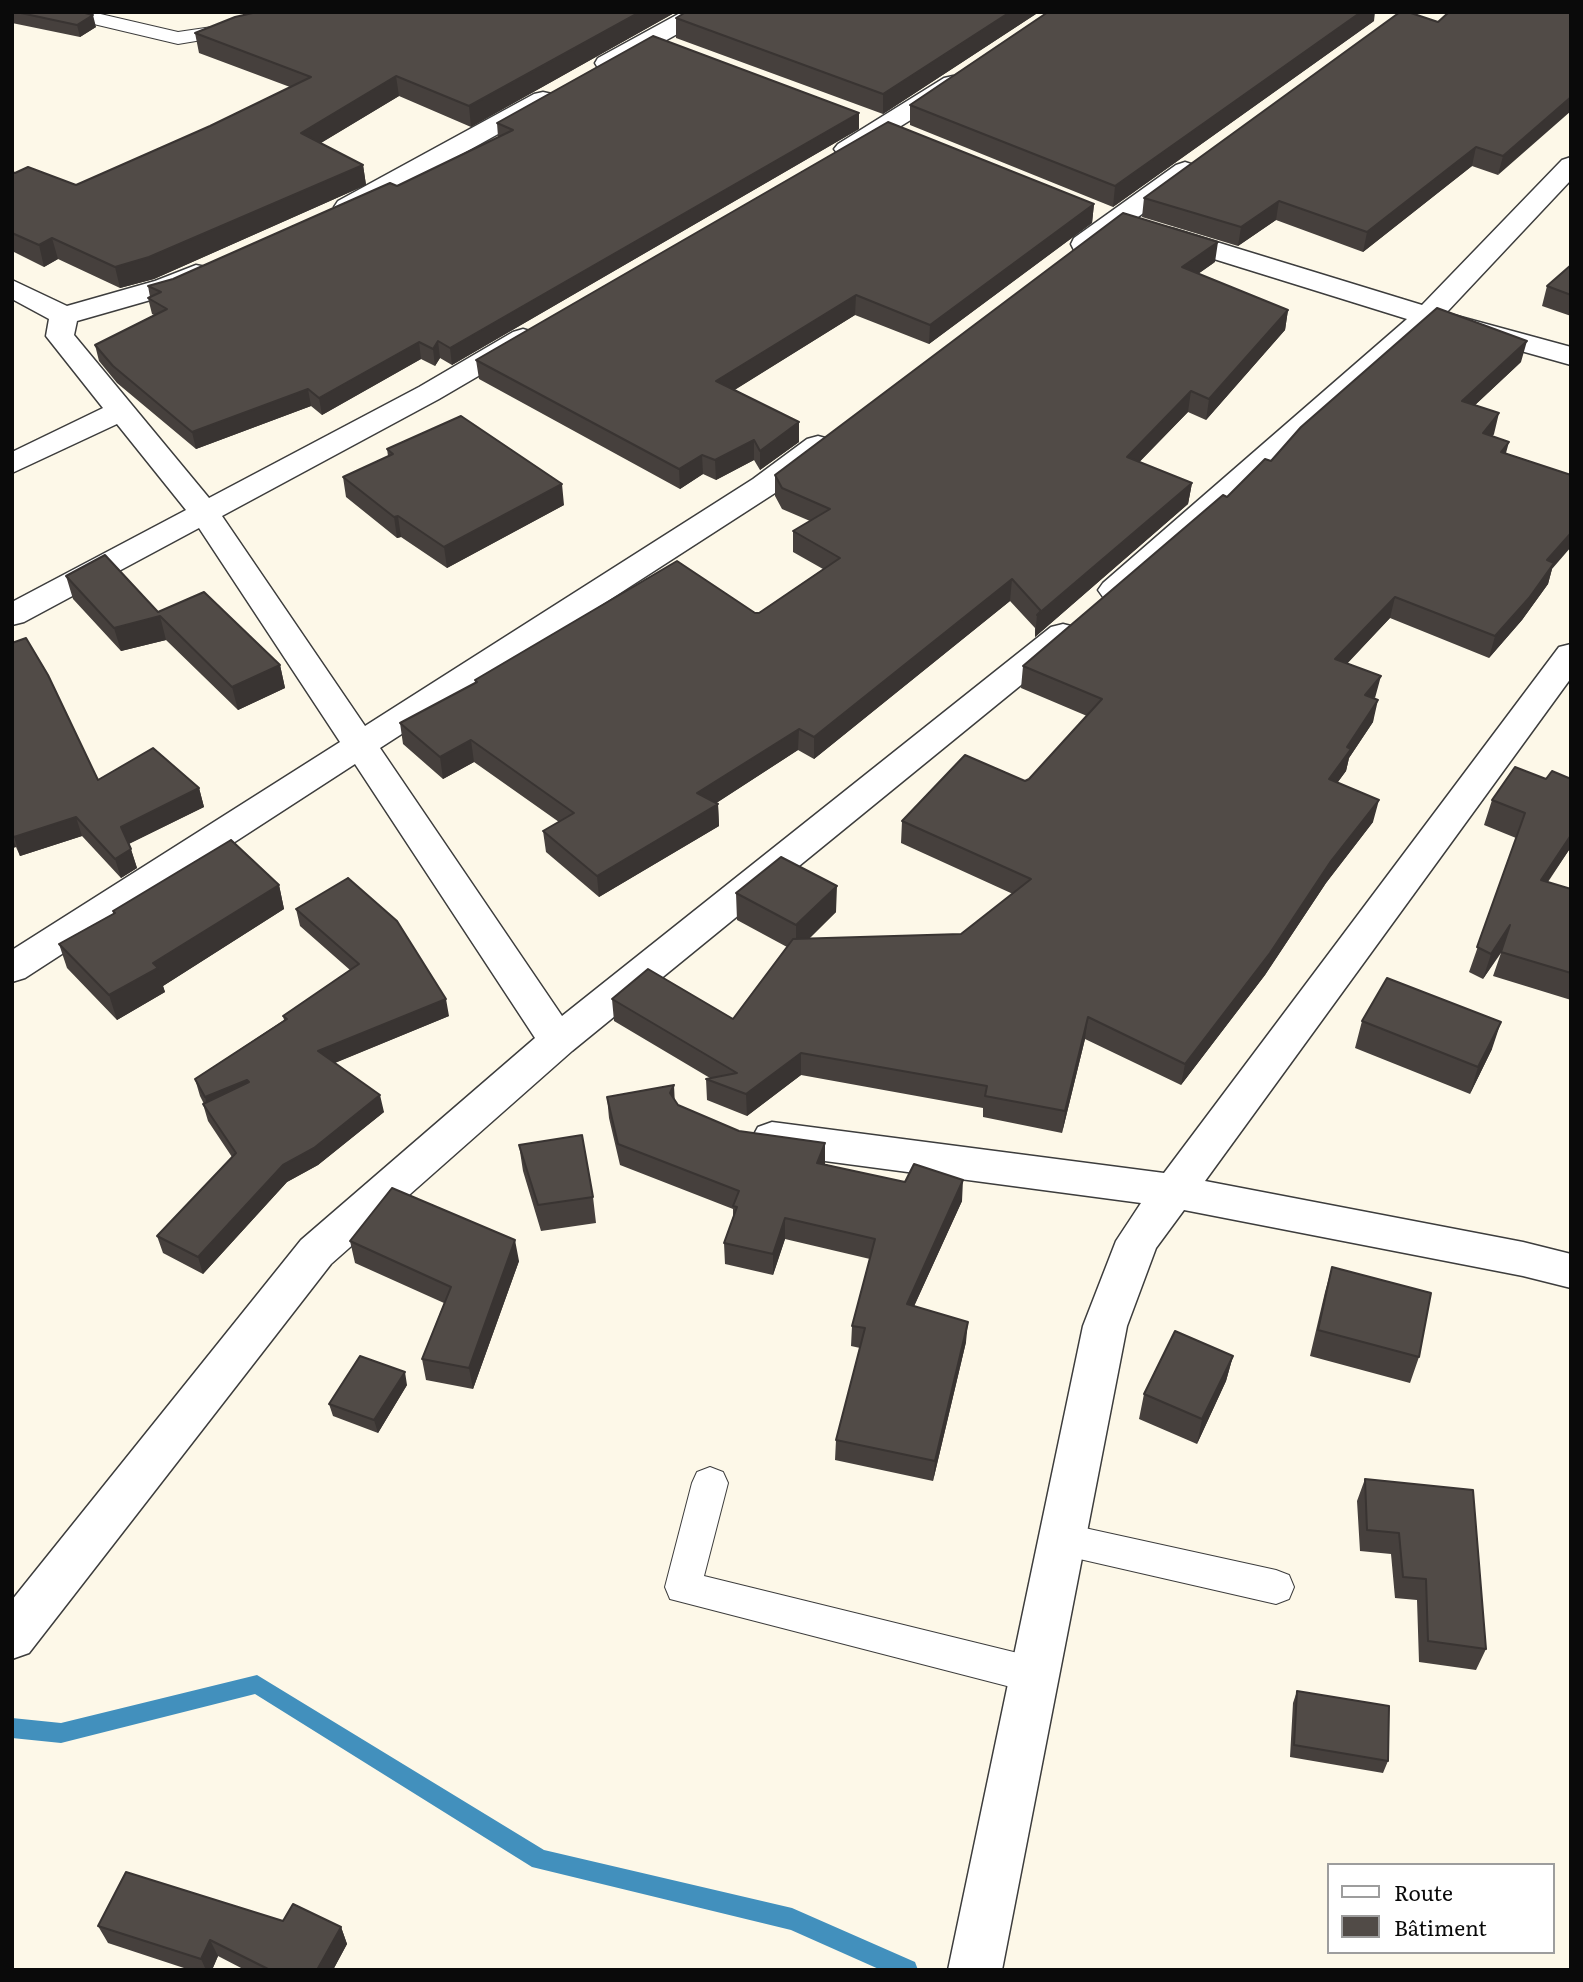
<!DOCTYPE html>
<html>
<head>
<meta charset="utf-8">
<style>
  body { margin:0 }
  #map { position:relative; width:1583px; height:1982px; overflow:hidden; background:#fdf8e8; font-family:Literata,serif }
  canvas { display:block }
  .frame { position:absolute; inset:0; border:14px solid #0a0a0a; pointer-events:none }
  .legend { position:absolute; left:1327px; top:1863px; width:228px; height:91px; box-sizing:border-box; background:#fff; border:2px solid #9d9d9d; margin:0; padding:9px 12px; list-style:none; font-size:21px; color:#0a0a0a }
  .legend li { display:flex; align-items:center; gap:14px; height:35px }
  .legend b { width:35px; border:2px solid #9d9d9d }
</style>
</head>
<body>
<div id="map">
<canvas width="1583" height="1982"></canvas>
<div class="frame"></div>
<ul class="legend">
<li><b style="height:9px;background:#fff"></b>Route</li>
<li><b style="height:19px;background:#514b47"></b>Bâtiment</li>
</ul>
</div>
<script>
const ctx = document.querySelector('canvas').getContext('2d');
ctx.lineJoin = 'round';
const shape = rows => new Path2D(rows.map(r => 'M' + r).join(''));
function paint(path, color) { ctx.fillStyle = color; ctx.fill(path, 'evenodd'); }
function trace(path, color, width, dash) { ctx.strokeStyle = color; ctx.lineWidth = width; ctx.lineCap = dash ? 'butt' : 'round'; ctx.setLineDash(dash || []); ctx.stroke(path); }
paint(shape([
  [257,1675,544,1850,792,1908,915,1962,918,1970,881,1970,791,1930,532,1867,255,1694,61,1743,12,1738,12,1718,61,1723,257,1675]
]), '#4290bd');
const lane = shape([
  [68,12,92,12,178,32,246,22,271,12,296,12,293,16,256,31,178,44,81,21,68,12],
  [710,1467,723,1472,728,1483,704,1576,1034,1657,1047,1662,1053,1675,1047,1688,1034,1693,670,1599,665,1587,692,1483,697,1472,710,1467],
  [1062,1523,1276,1570,1289,1575,1294,1587,1289,1599,1276,1604,1062,1555,1049,1550,1044,1539,1049,1528,1062,1523]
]);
const street = shape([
  [682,12,711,12,708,17,616,68,607,70,598,68,595,63,598,58,682,12],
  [953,76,962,78,965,83,962,88,856,154,847,157,838,154,834,149,838,144,944,78,953,76],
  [543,92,552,94,555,99,552,104,356,213,347,215,338,213,334,207,338,201,534,94,543,92],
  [1571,157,1571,180,1446,313,1571,347,1571,365,1432,326,1125,597,1114,600,1103,597,1098,590,1103,583,1407,319,1156,241,1152,235,1156,229,1165,227,1174,229,1422,305,1562,160,1571,157],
  [1185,162,1194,165,1198,170,1194,175,1094,250,1084,252,1074,250,1071,244,1074,238,1176,165,1185,162],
  [196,265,206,267,210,273,206,279,175,293,77,321,74,335,209,498,419,387,513,332,523,329,533,332,537,338,533,344,439,399,222,516,365,726,753,479,807,439,818,436,829,439,833,445,829,451,775,493,380,748,562,1016,1051,627,1063,624,1075,627,1079,634,1075,641,572,1051,331,1264,29,1653,12,1659,12,1600,301,1240,535,1038,355,764,25,978,12,982,12,950,340,742,199,528,24,622,12,625,12,602,186,510,117,424,12,473,12,452,103,408,46,336,49,319,12,299,12,280,67,306,155,281,196,265],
  [1571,644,1571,678,1205,1181,1523,1242,1571,1254,1571,1288,1523,1276,1184,1210,1156,1248,1127,1326,1002,1970,948,1970,1083,1326,1116,1241,1141,1203,772,1154,758,1149,752,1138,758,1127,772,1122,1164,1173,1559,647,1571,644]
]);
trace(lane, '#3d3d3d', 2);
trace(street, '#3d3d3d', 3);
paint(lane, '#fff');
paint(street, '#fff');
paint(shape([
  [12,12,81,12,96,27,80,37,12,23],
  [676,12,471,127,399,96,321,143,363,165,366,185,154,279,120,288,58,259,44,267,12,251,12,172,76,185,210,126,290,87,199,53,195,33],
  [1039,12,883,114,676,38,676,18],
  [1571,12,1498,175,1472,166,1363,252,1276,220,1238,246,1142,217,1144,198,1438,22],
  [1374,21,1113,207,910,125,910,105],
  [497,123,859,129,452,365,440,358,435,366,421,359,322,415,311,406,196,449,117,383,99,361,95,345,154,315,152,314,148,298,150,297,148,286,173,279,397,186,498,137],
  [1094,204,1092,223,929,344,855,315,734,390,799,422,799,442,760,470,754,460,716,480,703,474,680,489,479,379,476,360],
  [1215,262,1198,274,1288,310,1285,330,1206,420,1188,412,1139,462,1192,483,1188,504,1035,637,1035,628,1010,601,814,759,798,750,716,803,718,804,719,826,599,897,546,852,543,831,559,822,474,762,443,779,403,744,400,723,475,683,475,680,759,613,823,569,793,552,793,531,810,521,782,509,775,496,775,475],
  [1571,265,1571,316,1542,306,1547,286],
  [1521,362,1475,405,1494,434,1492,436,1506,454,1552,569,1548,584,1522,620,1489,658,1390,618,1347,663,1375,699,1373,722,1349,758,1346,771,1337,783,1373,822,1326,883,1265,975,1181,1085,1085,1039,1062,1133,983,1117,983,1108,801,1075,747,1116,707,1100,706,1079,710,1078,614,1021,612,999,733,1019,787,947,737,920,736,893,836,912,809,939,961,934,1013,894,901,843,902,821,1025,781,1029,779,1087,716,1021,688,1023,666,1271,461],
  [387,449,564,505,447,568,401,537,397,538,346,497,343,477,388,456],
  [66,576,158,612,280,665,285,688,238,710,166,640,121,651,73,599],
  [12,643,98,780,199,788,204,807,129,844,137,868,121,878,82,836,20,856,16,847,12,848],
  [1515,767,1571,847,1548,882,1571,889,1571,1000,1493,976,1501,953,1483,979,1469,972,1516,838,1484,825,1492,800],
  [279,885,284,909,163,986,165,992,117,1020,67,968,59,944,113,914,113,911],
  [296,909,449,1016,335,1063,384,1112,318,1165,287,1182,203,1274,163,1253,157,1236,232,1157,208,1121,203,1104,204,1104,200,1096,195,1079,284,1020,283,1016,350,970,300,926],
  [1362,1021,1492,1049,1470,1094,1355,1048],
  [674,1085,674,1100,678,1105,739,1131,825,1164,962,1201,914,1306,966,1342,933,1481,835,1460,836,1440,860,1348,851,1346,852,1326,870,1259,785,1239,773,1275,725,1264,724,1243,733,1217,733,1209,620,1165,609,1118,607,1097],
  [519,1145,593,1197,596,1223,541,1231,523,1171],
  [350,1241,519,1261,473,1389,426,1380,422,1359,444,1303,355,1263],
  [1332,1267,1419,1357,1410,1383,1310,1356,1325,1292],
  [1233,1356,1226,1381,1197,1444,1139,1419,1144,1394],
  [407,1385,378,1433,333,1416,329,1404],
  [1365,1479,1486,1649,1476,1670,1419,1662,1417,1600,1395,1598,1391,1554,1360,1551,1357,1501],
  [1297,1691,1388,1761,1383,1773,1290,1757,1293,1703],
  [283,1921,341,1927,347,1944,333,1970,245,1970,218,1956,212,1970,190,1970,108,1943,98,1926]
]), '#46403d');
paint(shape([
  [640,12,676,12,471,127,469,106],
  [1010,12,1039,12,883,114,883,94],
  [1361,12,1375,12,1374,21,1113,207,1115,186],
  [93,15,96,27,80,37,77,25],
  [396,76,399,96,304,153,301,133],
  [1571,97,1571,111,1498,175,1503,156],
  [859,113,859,129,452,365,450,348],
  [1476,147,1472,166,1363,252,1367,232],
  [363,165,366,185,154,279,120,288,115,267],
  [1279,201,1276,220,1238,246,1241,227],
  [1094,204,1092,223,929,344,930,325],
  [52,238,58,259,44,267,39,245],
  [1218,242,1215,262,1179,287,1182,267],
  [856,295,855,315,717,401,716,381],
  [1288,310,1285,330,1206,420,1209,399],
  [438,341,440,358,435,366,433,349],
  [1527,341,1521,362,1457,422,1462,401],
  [419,342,421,359,322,415,319,398],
  [308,389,311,406,196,449,192,432],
  [1191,391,1188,412,1124,478,1127,457],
  [1499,413,1494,434,1477,455,1483,433],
  [799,422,799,442,760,470,760,451],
  [754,440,754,460,716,480,715,460],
  [1509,442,1503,464,1501,452],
  [702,455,703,474,680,489,679,469],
  [1192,483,1188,504,1035,637,1037,615],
  [562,484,564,505,447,568,444,547],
  [398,516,401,537,397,538,394,517],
  [1571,533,1571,547,1552,569,1548,584,1522,620,1489,658,1495,636,1547,560],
  [1012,579,1010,601,814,759,814,737],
  [1395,597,1390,618,1331,681,1335,659],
  [160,616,166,640,121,651,114,628],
  [280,665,285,688,238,710,232,687],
  [1381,676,1375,698,1365,695],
  [1378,700,1373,722,1349,758,1346,771,1324,801,1329,779,1347,747],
  [799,729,798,750,698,815,697,793],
  [471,740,474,762,443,779,440,757],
  [199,788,204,807,126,845,121,827],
  [1379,800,1373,822,1326,883,1265,975,1181,1085,1185,1064,1331,861],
  [718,804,719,826,599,897,597,876],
  [76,817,82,836,20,856,14,837],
  [1571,835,1571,847,1532,904,1541,880],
  [12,837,16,847,12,848],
  [131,849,137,868,121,878,115,859],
  [279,885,284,909,163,986,165,992,117,1020,109,995,153,963],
  [837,886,836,912,796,951,796,925],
  [1510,925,1502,950,1483,979,1491,954],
  [446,999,449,1016,322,1068,318,1051],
  [1088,1017,1085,1039,1062,1133,1065,1111],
  [1501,1022,1492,1049,1470,1094,1478,1067],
  [801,1053,801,1075,747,1116,746,1094],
  [247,1080,251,1097,209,1114,205,1097],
  [674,1085,675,1106,670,1093],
  [380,1095,384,1112,318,1165,287,1182,203,1274,198,1257,283,1165],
  [825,1143,825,1164,817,1184,817,1163],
  [963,1180,962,1201,906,1324,907,1304],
  [785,1218,785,1239,773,1275,773,1254],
  [515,1240,519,1261,473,1389,469,1368],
  [968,1322,966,1342,933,1481,935,1461],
  [1233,1356,1226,1381,1197,1444,1202,1419],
  [405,1372,407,1385,378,1433,374,1420],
  [341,1927,347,1944,333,1970,317,1970],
  [210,1940,218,1956,212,1970,206,1970,201,1959]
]), '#393432');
const building = shape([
  [16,12,81,12,93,15,77,25,16,12],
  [257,12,640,12,469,106,396,76,301,133,363,165,149,257,115,267,52,238,39,245,12,233,12,172,15,173,28,167,76,185,210,126,311,77,195,33,235,17,257,12],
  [686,12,1010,12,883,94,676,18,686,12],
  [1048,12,1361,12,1115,186,910,105,1048,12],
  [1400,12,1408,12,1438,22,1449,12,1571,12,1571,97,1503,156,1476,147,1367,232,1279,201,1241,227,1144,198,1400,12],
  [653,36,859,113,450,348,438,341,433,349,419,342,319,398,308,389,192,432,113,366,95,345,167,309,148,298,161,292,148,286,173,279,390,183,397,186,513,130,497,123,653,36],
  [888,122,1094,204,930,325,856,295,716,381,799,422,760,451,754,440,715,460,702,455,679,469,476,360,888,122],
  [1123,213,1218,242,1182,267,1288,310,1209,399,1191,391,1127,457,1192,483,1037,615,1041,611,1012,579,814,737,799,729,697,793,718,804,597,876,543,831,574,813,471,740,440,757,400,723,477,682,475,680,677,561,755,613,759,613,840,558,793,531,830,509,782,488,775,475,1123,213],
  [1571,265,1571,295,1547,286,1571,265],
  [1437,308,1527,341,1462,401,1499,413,1483,433,1509,442,1501,452,1571,475,1571,533,1547,560,1554,563,1529,598,1495,636,1395,597,1335,659,1381,676,1365,695,1378,700,1347,747,1351,749,1329,779,1379,800,1331,861,1270,953,1185,1064,1088,1017,1065,1111,985,1096,987,1086,801,1053,746,1094,706,1079,737,1073,612,999,648,969,733,1019,793,939,961,934,1031,879,902,821,965,755,1025,781,1029,779,1102,699,1023,666,1223,495,1227,497,1265,459,1271,461,1301,427,1437,308],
  [461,416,562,484,444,547,398,516,394,517,343,477,393,454,387,449,461,416],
  [105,555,158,612,204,592,280,665,232,687,160,616,114,628,66,576,105,555],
  [26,638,48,675,98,780,153,748,199,788,121,827,131,849,115,859,76,817,14,837,12,834,12,643,26,638],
  [1515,767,1546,779,1552,771,1571,779,1571,835,1541,880,1571,889,1571,973,1501,952,1510,925,1491,954,1477,947,1525,813,1492,800,1515,767],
  [231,840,279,885,153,963,158,968,109,995,59,944,115,913,113,911,231,840],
  [781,857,837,886,796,925,736,893,781,857],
  [348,878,397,921,446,999,318,1051,380,1095,314,1148,283,1165,198,1257,157,1236,236,1153,203,1104,249,1082,247,1080,205,1097,195,1079,287,1019,283,1016,359,964,296,909,348,878],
  [1387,978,1501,1022,1478,1067,1362,1021,1387,978],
  [674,1085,670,1093,678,1105,739,1131,825,1143,817,1163,905,1182,914,1164,963,1180,907,1304,968,1322,935,1461,836,1440,865,1328,852,1326,875,1239,785,1218,773,1254,724,1243,737,1207,733,1206,739,1191,618,1144,607,1097,674,1085],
  [582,1135,593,1197,538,1205,519,1145,582,1135],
  [392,1188,515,1240,469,1368,422,1359,451,1287,350,1241,392,1188],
  [1332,1267,1431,1293,1419,1357,1318,1330,1332,1267],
  [1175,1331,1233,1356,1202,1419,1144,1394,1175,1331],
  [360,1356,405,1372,374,1420,329,1404,360,1356],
  [1365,1479,1473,1490,1486,1649,1428,1641,1426,1579,1403,1577,1399,1533,1367,1530,1365,1479],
  [1297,1691,1389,1706,1388,1761,1294,1745,1297,1691],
  [126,1872,283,1921,293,1904,341,1927,317,1970,270,1970,210,1940,201,1959,98,1926,126,1872]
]);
paint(building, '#514b47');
trace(building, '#393432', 2);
</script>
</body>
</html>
